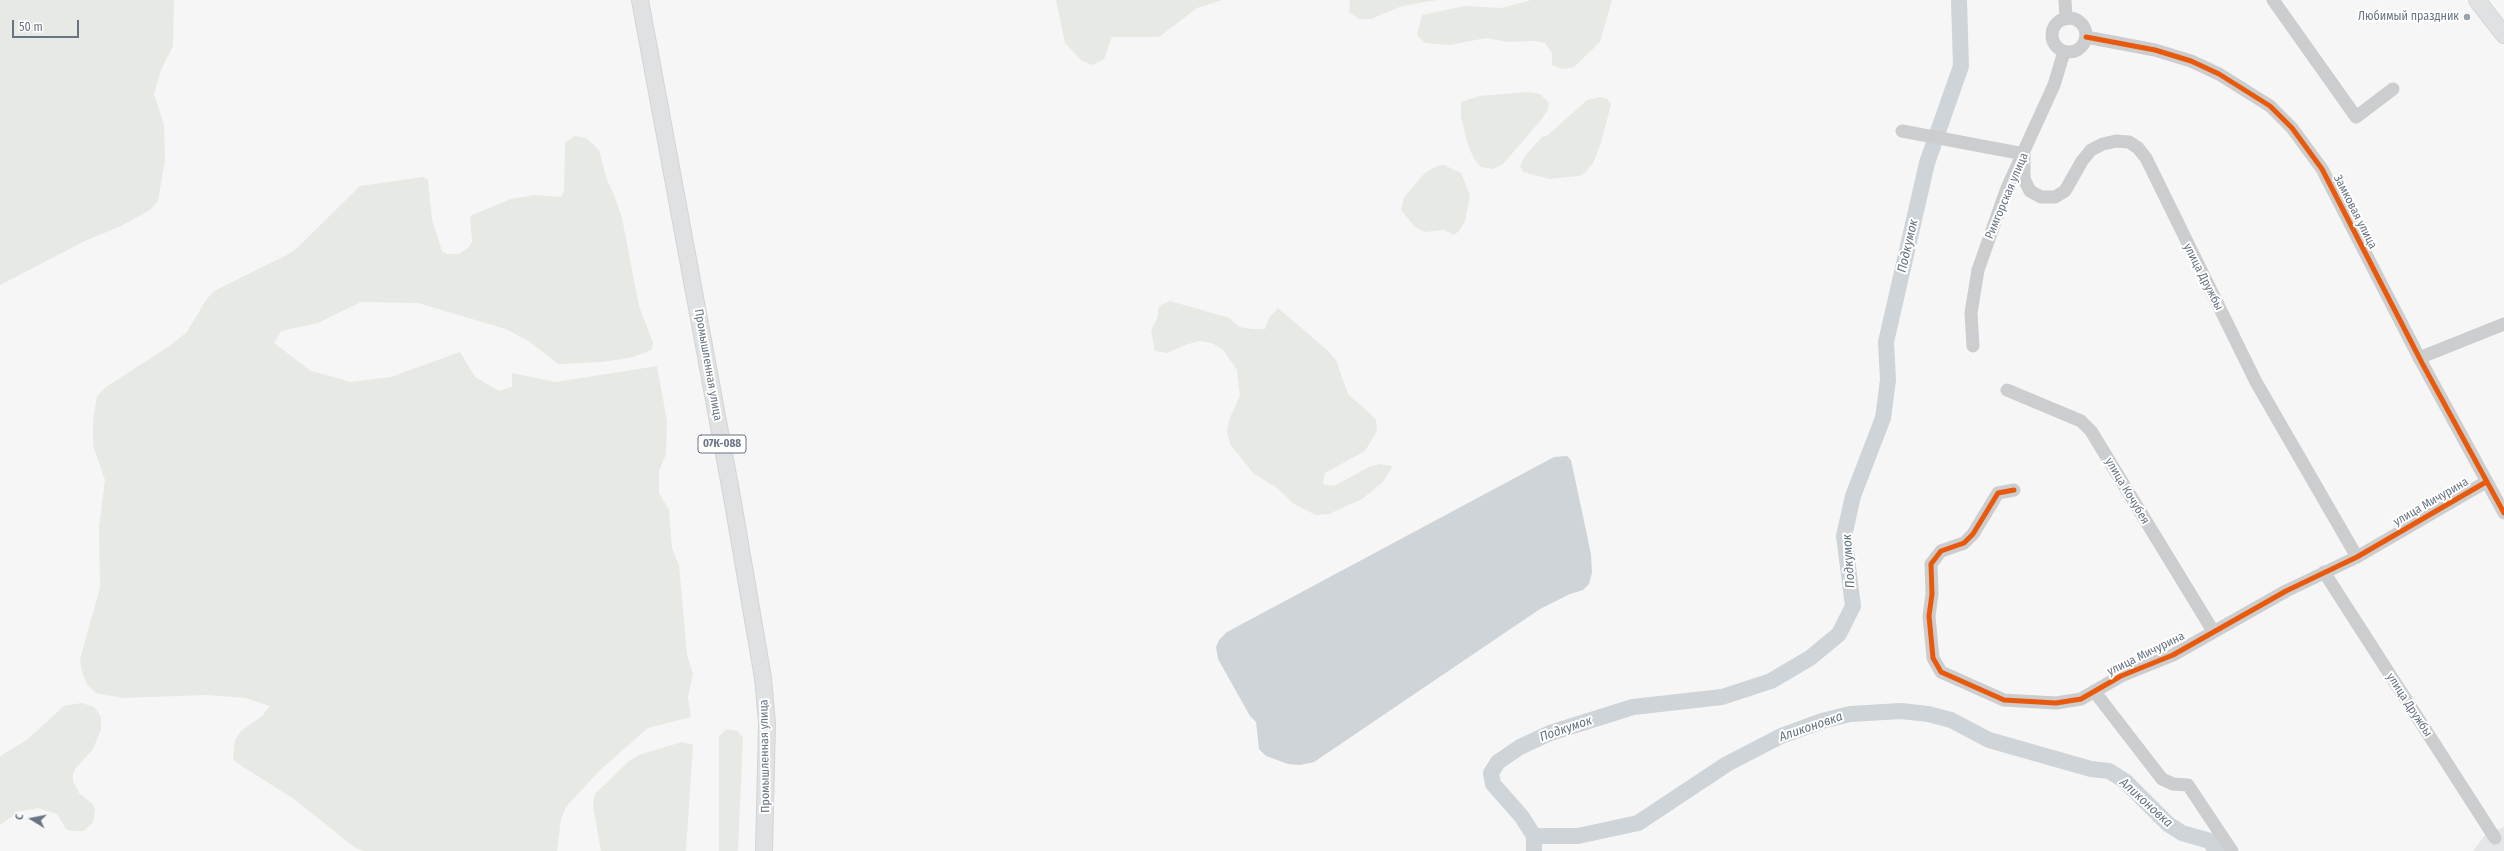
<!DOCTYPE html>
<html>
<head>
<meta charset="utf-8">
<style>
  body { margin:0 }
  #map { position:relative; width:2504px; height:851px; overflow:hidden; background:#f6f6f6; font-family:"Fira Sans Condensed",sans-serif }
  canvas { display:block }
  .north { position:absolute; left:12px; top:799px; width:40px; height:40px; -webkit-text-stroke:3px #fff; paint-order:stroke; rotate:280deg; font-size:11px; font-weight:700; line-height:16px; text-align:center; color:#697483 }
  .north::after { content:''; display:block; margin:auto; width:14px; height:18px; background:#697483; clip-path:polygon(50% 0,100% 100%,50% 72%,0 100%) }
  .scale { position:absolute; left:12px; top:20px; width:67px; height:18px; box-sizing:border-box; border:2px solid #697483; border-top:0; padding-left:5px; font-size:12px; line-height:14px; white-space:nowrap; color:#697483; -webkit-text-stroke:3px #fff; paint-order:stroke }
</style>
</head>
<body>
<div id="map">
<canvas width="2504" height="851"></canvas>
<div class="north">С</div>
<div class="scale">50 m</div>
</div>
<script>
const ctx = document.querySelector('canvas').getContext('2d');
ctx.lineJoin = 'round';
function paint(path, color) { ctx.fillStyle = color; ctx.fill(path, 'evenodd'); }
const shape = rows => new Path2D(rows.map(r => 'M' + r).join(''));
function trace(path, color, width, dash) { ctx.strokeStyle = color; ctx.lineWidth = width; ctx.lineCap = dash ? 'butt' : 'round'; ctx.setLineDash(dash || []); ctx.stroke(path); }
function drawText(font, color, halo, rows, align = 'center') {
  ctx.font = font + ' "Fira Sans Condensed",sans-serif'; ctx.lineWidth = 4; ctx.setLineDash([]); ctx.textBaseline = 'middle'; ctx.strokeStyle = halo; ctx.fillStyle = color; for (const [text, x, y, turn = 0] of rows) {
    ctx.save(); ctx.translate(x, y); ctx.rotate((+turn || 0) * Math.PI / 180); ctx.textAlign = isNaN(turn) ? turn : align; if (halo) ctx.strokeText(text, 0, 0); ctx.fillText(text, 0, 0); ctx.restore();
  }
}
paint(shape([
  [2504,827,2504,851,2473,851,2485,835]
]), '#e5e6e7');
paint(shape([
  [0,0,174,0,173,46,161,70,154,94,164,125,165,160,158,201,150,210,121,226,85,241,0,285],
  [1056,0,1222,0,1197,8,1159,37,1112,37,1104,59,1093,65,1082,61,1065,43],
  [1350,0,1437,0,1402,6,1371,19,1359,19,1349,12],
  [1531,0,1612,0,1600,42,1574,67,1562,69,1552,65,1552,53,1545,43,1534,41,1508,42,1486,38,1450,45,1425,43,1417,35,1422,15,1465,6,1502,8],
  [1528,92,1540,94,1549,103,1548,109,1542,119,1503,164,1493,169,1481,167,1474,159,1468,145,1461,117,1461,102,1479,96],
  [1600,97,1607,99,1611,104,1601,143,1593,163,1585,173,1579,176,1549,179,1523,172,1520,166,1525,156,1542,137,1548,135,1587,100],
  [575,136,586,138,599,150,607,180,613,192,622,218,639,306,653,343,652,349,647,352,629,358,602,362,558,364,530,342,506,329,418,303,361,302,318,323,281,331,274,343,311,371,351,382,391,377,460,352,475,377,499,391,512,387,512,373,556,382,657,366,667,421,666,454,659,471,659,493,669,510,672,548,679,565,687,655,693,674,688,698,691,717,648,728,599,771,566,807,561,819,557,851,364,851,354,847,294,799,237,763,233,759,235,740,241,731,262,716,270,706,245,698,207,695,123,698,96,693,87,684,82,672,80,659,100,588,99,528,105,480,93,445,93,420,97,396,106,387,168,347,187,332,206,300,214,291,289,254,298,247,360,186,423,177,428,180,432,220,442,251,447,254,459,254,469,247,472,242,470,216,511,199,535,195,561,197,564,191,565,143],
  [1444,165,1461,173,1470,195,1465,221,1459,231,1454,235,1444,230,1425,232,1415,227,1401,210,1404,197,1425,173,1437,166],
  [1170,301,1230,318,1239,327,1252,329,1265,329,1269,318,1278,308,1327,350,1336,360,1348,394,1376,419,1377,431,1365,451,1325,473,1323,484,1334,486,1369,467,1380,464,1393,466,1382,483,1362,499,1329,514,1316,515,1294,504,1276,487,1254,474,1230,444,1227,432,1229,420,1240,396,1237,370,1223,350,1212,343,1200,341,1188,344,1167,353,1155,351,1151,330,1157,319,1159,306],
  [82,703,94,707,101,717,101,729,93,749,75,769,73,774,73,781,79,793,93,804,95,810,93,822,84,831,71,831,66,829,57,814,38,808,20,811,0,825,0,756,27,740,64,706],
  [726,729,737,731,743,737,738,851,719,851,719,737],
  [682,742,693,745,686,851,601,851,593,805,595,794,629,761,639,755]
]), '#e6e9e4');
paint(shape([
  [1567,456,1571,460,1591,554,1592,573,1589,584,1583,590,1570,594,1540,609,1314,762,1300,765,1288,764,1266,756,1259,749,1256,722,1250,716,1218,659,1216,647,1219,640,1227,632,1554,457]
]), '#ced4d8');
trace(shape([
  [1534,836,1578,836,1638,823,1727,764,1781,736,1822,721,1850,714,1901,711,1928,714,1951,720,1989,740,2091,769,2109,771,2125,781,2168,824,2182,833,2210,841,2216,851],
  [1534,851,1534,836,1522,817,1493,784,1491,773,1498,762,1520,747,1550,733,1633,707,1722,697,1771,681,1810,658,1839,634,1853,606,1844,536,1853,496,1883,418,1888,380,1886,342,1927,163,1961,66,1959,0]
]), '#ced4d8', 16);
const major = shape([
  [640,0,732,497,763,678,767,723,764,851],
  [2477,0,2504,35]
]);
trace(major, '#d3d4d5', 18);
trace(shape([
  [2065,0,2066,19],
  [2273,0,2356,117,2393,89],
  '2052 35a17 17 0 1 1 34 0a17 17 0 1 1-34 0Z',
  [2086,37,2155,50,2191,61,2219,74,2270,106,2292,128,2322,169,2422,363,2504,513],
  [1902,131,2024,154],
  [2024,154,2024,179,2030,191,2041,197,2055,197,2065,191,2082,161,2091,150,2103,144,2116,141,2129,142,2138,148,2146,158,2256,382,2357,557],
  [1973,346,1971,313,1978,270,2007,188,2054,85,2064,52],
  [2419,358,2504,324],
  [2007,390,2081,421,2091,431,2213,631],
  [2014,490,1998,493,1973,534,1964,543,1941,551,1931,564,1932,594,1929,616,1933,658,1941,672,2004,700,2056,703,2081,699,2121,676,2173,655,2286,591,2357,557,2486,482],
  [2324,572,2495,838],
  [2094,691,2162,779,2173,784,2188,785,2232,851]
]), '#cccdcf', 13);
trace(major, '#e0e1e2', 16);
trace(shape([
  [2086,37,2155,50,2191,61,2219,74,2270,106,2292,128,2322,169,2422,363,2504,513],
  [2014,490,1998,493,1973,534,1964,543,1941,551,1931,564,1932,594,1929,616,1933,658,1941,672,2004,700,2056,703,2081,699,2121,676,2173,655,2286,591,2357,557,2486,482]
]), '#e8590c', 5);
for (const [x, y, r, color] of [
  [2467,17,4,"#9aa2ab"]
]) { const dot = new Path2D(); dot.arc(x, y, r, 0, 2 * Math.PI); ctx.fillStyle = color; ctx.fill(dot); trace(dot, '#fff', 1.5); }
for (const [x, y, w] of [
  [722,444,48]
]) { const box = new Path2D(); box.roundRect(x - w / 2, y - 9, w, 18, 3); ctx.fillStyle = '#fff'; ctx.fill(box); trace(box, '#697483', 1); }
drawText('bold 11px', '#697483', null, [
  ["07К-088",722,444]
]);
drawText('12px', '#697483', '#fff', [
  ["Любимый праздник",2459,17]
], 'right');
drawText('12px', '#697483', '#fff', [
  ["Римгорская улица",2007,196,-67],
  ["Замковая улица",2355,212,63],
  ["улица Дружбы",2203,277,63],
  ["Промышленная улица",708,365,80],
  ["улица Кочубея",2127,491,59],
  ["улица Мичурина",2431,502,-30],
  ["улица Мичурина",2146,654,-26],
  ["улица Дружбы",2409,705,57],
  ["Промышленная улица",765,756,-91]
]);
drawText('italic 13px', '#65747f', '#fff', [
  ["Подкумок",1908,246,-77],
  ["Подкумок",1849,561,-94],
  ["Аликоновка",1811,727,-19],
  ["Подкумок",1566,729,-19],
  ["Аликоновка",2146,803,42]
]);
</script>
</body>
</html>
